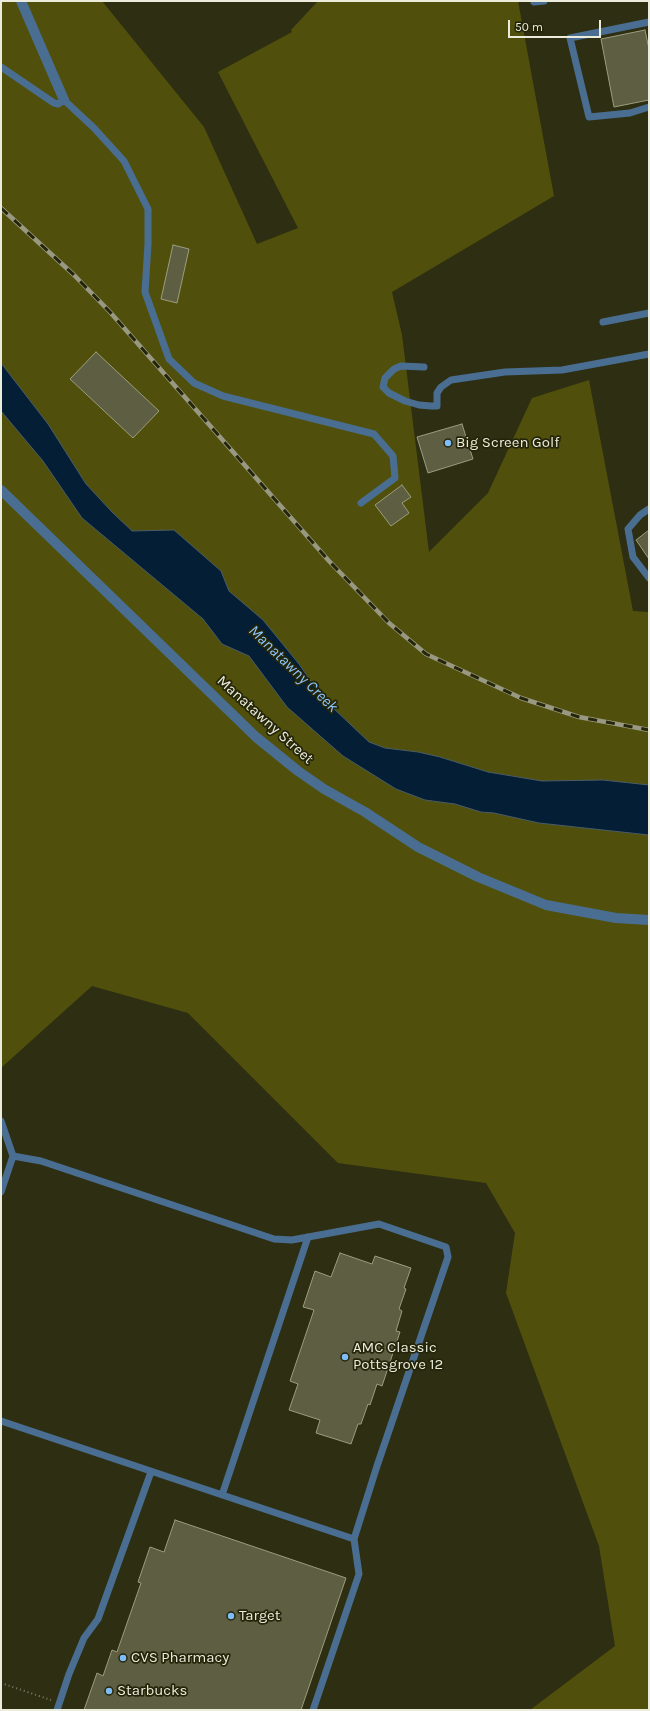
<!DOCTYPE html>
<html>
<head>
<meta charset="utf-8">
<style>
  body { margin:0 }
  #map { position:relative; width:650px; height:1711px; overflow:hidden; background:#2e2e13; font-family:Karla,sans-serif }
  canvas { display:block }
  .frame { position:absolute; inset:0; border:2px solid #ebecdc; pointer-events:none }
  .scale { position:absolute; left:508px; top:20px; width:93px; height:18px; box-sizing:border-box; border:2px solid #ebecdc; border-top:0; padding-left:5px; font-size:12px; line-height:14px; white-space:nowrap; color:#ebecdc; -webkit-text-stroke:3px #242509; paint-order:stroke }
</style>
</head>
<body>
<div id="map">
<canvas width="650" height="1711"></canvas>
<div class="frame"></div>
<div class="scale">50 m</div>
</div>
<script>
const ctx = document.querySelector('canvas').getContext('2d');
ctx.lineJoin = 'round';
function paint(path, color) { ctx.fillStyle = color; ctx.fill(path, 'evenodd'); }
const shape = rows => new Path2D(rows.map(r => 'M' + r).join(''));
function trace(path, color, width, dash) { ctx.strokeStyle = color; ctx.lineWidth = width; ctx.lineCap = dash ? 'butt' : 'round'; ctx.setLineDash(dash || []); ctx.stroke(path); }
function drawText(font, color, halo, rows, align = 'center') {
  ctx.font = font + ' Karla,sans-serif'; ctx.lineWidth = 3.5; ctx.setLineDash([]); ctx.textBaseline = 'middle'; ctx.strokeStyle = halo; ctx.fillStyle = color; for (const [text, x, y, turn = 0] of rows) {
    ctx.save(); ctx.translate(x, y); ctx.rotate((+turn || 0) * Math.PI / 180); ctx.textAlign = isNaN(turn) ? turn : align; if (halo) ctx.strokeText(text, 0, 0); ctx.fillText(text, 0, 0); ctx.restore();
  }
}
paint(shape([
  [1,1,102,1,204,127,257,244,298,228,218,72,292,32,291,30,318,1,518,1,554,196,392,292,402,335,429,552,488,493,532,398,589,380,633,611,649,612,649,1710,530,1710,615,1646,599,1546,506,1293,515,1233,486,1183,338,1163,188,1013,92,986,1,1068]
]), '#50500c');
const water = shape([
  [1,363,48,424,86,484,112,512,132,531,174,530,221,571,229,591,263,620,299,664,314,686,332,707,369,742,385,748,418,752,440,757,488,772,542,781,603,780,649,785,649,835,539,823,494,813,481,812,455,804,425,800,396,789,343,756,287,707,249,656,222,644,203,619,82,518,43,461,1,411,1,363]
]);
paint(water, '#031e35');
trace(water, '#495c67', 1);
const building = shape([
  [645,30,649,49,649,100,614,107,601,39,645,30],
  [173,245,189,249,177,303,161,299,173,245],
  [96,352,159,411,133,438,70,379,96,352],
  [462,424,473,459,428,473,417,437,462,424],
  [402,485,411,497,402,503,409,513,391,526,375,505,402,485],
  [649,530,649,559,636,540,649,530],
  [340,1253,372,1264,375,1256,411,1268,404,1288,406,1289,399,1309,402,1311,396,1331,400,1332,382,1386,377,1384,370,1405,368,1404,361,1424,358,1424,351,1444,316,1433,320,1420,289,1410,298,1384,290,1381,314,1310,303,1307,315,1271,331,1277,340,1253],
  [175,1520,346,1578,301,1710,84,1710,97,1673,103,1676,112,1650,117,1652,141,1583,138,1582,150,1547,164,1552,175,1520]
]);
paint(building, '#5e5f42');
trace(building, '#9b9d7d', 1);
trace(shape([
  [1,1683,51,1700]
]), '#80806a', 2, [1, 3]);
trace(shape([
  [534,2,544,1],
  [649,22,570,38,589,117,630,113,649,107],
  [1,67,54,103,58,104,64,100,94,128,124,161,148,209,148,244,145,292,169,359,194,383,223,396,374,434,393,456,395,478,361,503],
  [603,322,649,313],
  [424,367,401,366,394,369,385,378,383,387,389,393,405,401,419,405,431,406,437,406,437,393,441,387,451,380,505,372,562,370,649,354],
  [649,509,640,515,628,529,633,557,649,578],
  [1,1121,13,1156,1,1192],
  [1,1421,354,1539,377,1466,448,1257,446,1247,379,1224,292,1240,274,1239,41,1161,13,1156],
  [222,1495,308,1237],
  [57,1710,69,1674,84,1638,98,1619,151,1472],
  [313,1710,359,1574,354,1539]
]), '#4a6e91', 7);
trace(shape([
  [21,1,64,100]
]), '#4a6e91', 10);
trace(shape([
  [1,490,256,737,298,771,324,789,365,812,418,847,478,877,546,905,616,918,649,920]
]), '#4a6e91', 10);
const rail = shape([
  [1,208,74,275,110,312,329,561,389,623,426,654,521,698,579,717,649,730]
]);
trace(rail, '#989883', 4.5);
trace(rail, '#242509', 3, [9]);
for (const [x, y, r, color] of [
  [448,443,4,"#7fbdf9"],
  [345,1357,4,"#7fbdf9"],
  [231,1616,4,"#7fbdf9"],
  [123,1658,4,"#7fbdf9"],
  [109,1691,4,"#7fbdf9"]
]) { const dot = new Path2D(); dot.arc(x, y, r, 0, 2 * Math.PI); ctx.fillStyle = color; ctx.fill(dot); trace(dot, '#242509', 1.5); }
drawText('15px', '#ebecdc', '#242509', [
  ["Big Screen Golf",456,443],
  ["AMC Classic",353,1348],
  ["Pottsgrove 12",353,1365],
  ["Target",239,1616],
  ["CVS Pharmacy",131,1658],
  ["Starbucks",117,1691]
], 'left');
drawText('15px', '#ebecdc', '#242509', [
  ["Manatawny Street",265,720,42]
]);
drawText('italic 16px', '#8cc5fc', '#242509', [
  ["Manatawny Creek",293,669,44]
]);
</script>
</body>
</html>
